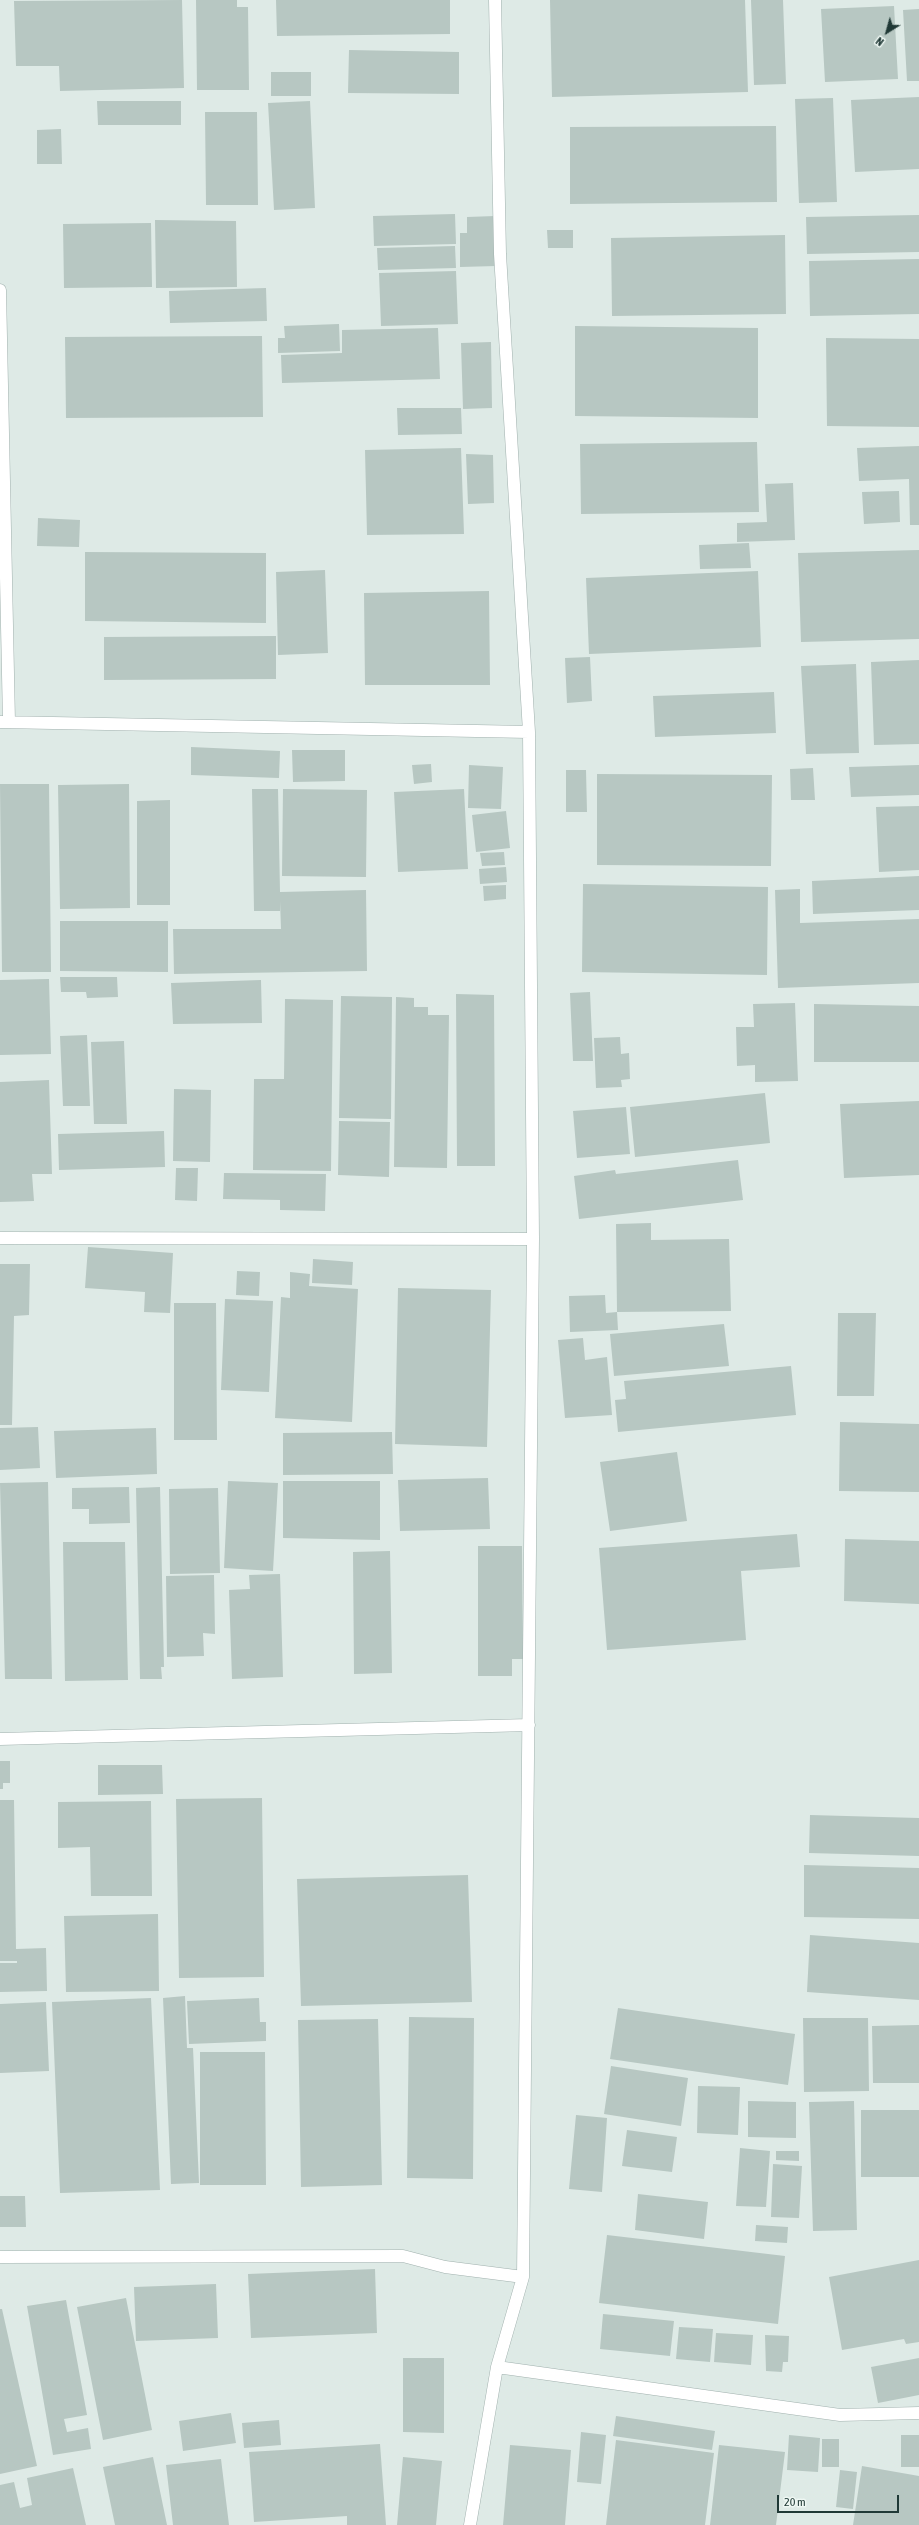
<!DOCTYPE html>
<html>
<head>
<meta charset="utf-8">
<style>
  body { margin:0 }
  #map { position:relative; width:919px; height:2525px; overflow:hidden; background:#deeae6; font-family:"Asap Condensed",sans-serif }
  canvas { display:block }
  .north { position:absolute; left:867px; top:12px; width:40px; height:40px; -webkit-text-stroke:3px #eef7f3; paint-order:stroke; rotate:217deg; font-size:11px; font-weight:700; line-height:16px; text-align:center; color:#203936 }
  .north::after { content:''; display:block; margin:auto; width:14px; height:18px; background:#203936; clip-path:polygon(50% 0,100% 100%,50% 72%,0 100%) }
  .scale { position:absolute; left:777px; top:2495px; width:122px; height:18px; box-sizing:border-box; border:2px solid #203936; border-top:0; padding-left:5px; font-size:12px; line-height:14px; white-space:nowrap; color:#203936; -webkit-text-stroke:3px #eef7f3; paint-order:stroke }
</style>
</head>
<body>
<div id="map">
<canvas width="919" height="2525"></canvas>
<div class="north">N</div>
<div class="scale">20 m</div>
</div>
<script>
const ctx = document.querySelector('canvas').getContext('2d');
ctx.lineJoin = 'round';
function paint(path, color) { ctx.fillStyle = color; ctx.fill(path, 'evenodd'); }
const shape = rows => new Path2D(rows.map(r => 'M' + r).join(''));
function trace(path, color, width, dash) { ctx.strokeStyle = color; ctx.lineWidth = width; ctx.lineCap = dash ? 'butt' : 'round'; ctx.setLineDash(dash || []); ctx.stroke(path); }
paint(shape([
  [182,0,184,88,60,91,59,66,16,66,14,1],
  [196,0,237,0,237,7,248,7,249,90,197,90],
  [276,0,450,0,450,34,277,36],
  [550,0,745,0,748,92,552,97],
  [751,0,783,0,786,84,754,85],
  [894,6,898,79,825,82,821,9],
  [919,9,919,81,907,81,903,10],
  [349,50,459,52,459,94,348,93],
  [271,72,311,72,311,96,271,96],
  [919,97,919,169,855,172,851,100],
  [833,98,837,202,799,203,795,99],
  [97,101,181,101,181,125,98,125],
  [310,101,315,208,274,210,268,103],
  [205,112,257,112,258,205,206,205],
  [776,126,777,202,570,204,570,127],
  [61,129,62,164,37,164,37,130],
  [455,214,456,244,374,246,373,216],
  [919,215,919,252,807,254,806,217],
  [495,216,496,266,460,267,460,233,467,233,467,217],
  [155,220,236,221,237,287,156,288],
  [151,223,152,287,64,288,63,224],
  [547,230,573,230,573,248,548,248],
  [785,235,786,314,612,316,611,238],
  [455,246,456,268,378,270,377,248],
  [919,259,919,314,810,316,809,261],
  [456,271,458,324,381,326,379,273],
  [266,288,267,321,170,323,169,291],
  [339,324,340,351,278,353,278,338,285,338,284,326],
  [575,326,758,328,758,418,575,416],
  [438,328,440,379,282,383,281,355,342,353,342,330],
  [262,336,263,417,66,418,65,337],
  [826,338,919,339,919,427,827,426],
  [491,342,492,408,463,409,461,343],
  [397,408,461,408,462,434,398,435],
  [757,442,759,512,581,514,580,444],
  [919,446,919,525,910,525,909,479,859,481,857,448],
  [461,448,464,534,367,535,365,450],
  [466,454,493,455,494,503,468,504],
  [793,483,795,540,737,542,737,523,767,522,765,484],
  [899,491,900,522,864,524,862,492],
  [38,518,80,520,79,547,37,546],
  [749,543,751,568,700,569,699,545],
  [919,550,919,639,801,642,798,553],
  [85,552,266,553,266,623,85,621],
  [325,570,328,653,278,655,276,572],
  [758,571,761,647,589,654,586,578],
  [489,591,490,685,365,685,364,593],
  [276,636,276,679,104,680,104,637],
  [590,657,592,701,567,703,565,658],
  [919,660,919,744,874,745,871,662],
  [856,664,859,753,806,754,801,666],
  [774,692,776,733,655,737,653,696],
  [191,747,280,751,279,778,191,775],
  [292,750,345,750,345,781,293,782],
  [431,764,432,782,414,784,412,765],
  [469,765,503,767,501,809,468,808],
  [919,765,919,795,851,797,849,767],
  [813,768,815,800,791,800,790,769],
  [566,770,586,770,587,812,566,812],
  [597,774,772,775,771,866,597,865],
  [0,784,49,784,51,972,2,972],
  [129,784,130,908,60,909,58,785],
  [252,789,278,789,280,892,366,890,367,971,174,974,173,929,281,929,280,901,280,911,254,911],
  [283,789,367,790,366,877,282,876],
  [464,789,468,869,398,872,394,792],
  [170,800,170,905,137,905,137,801],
  [919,806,919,870,879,872,876,807],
  [506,811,510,848,476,852,472,815],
  [504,852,505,865,482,866,480,853],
  [506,867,507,882,480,884,479,869],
  [919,876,919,910,813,914,812,881],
  [583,884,768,887,767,975,582,972],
  [506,885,506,899,484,901,483,886],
  [800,889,800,923,919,919,919,983,778,988,775,890],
  [60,921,168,921,168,972,60,971],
  [60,977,117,977,118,997,87,998,86,992,61,992],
  [49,979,51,1054,0,1055,0,980],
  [261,980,262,1023,173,1024,171,983],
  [590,992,593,1061,573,1061,570,993],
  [456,994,494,995,495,1166,457,1166],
  [341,996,392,997,391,1119,339,1118],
  [396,997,414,998,414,1007,428,1007,428,1015,449,1015,447,1168,394,1167],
  [285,999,333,1000,331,1171,253,1170,254,1079,284,1079],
  [795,1003,798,1081,755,1082,755,1065,737,1066,736,1027,754,1027,753,1004],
  [814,1004,919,1006,919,1062,814,1062],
  [87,1035,90,1106,63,1106,60,1036],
  [620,1037,621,1054,629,1053,630,1079,621,1080,622,1087,596,1088,594,1038],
  [124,1041,127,1124,94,1124,91,1042],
  [49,1080,52,1174,32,1174,34,1201,0,1202,0,1082],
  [174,1089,211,1090,210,1162,173,1161],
  [765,1093,770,1143,635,1157,630,1107],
  [919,1101,919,1175,844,1178,840,1104],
  [626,1107,630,1154,577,1158,573,1111],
  [339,1121,390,1122,389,1177,338,1175],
  [164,1131,165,1167,59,1170,58,1134],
  [738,1160,743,1200,579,1219,574,1176,615,1170,616,1174],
  [176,1168,198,1168,197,1201,175,1200],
  [224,1173,326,1174,325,1211,280,1210,280,1200,223,1199],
  [651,1223,651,1240,729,1239,731,1311,617,1312,616,1224],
  [88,1247,173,1253,170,1313,144,1312,145,1292,85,1288],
  [313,1259,353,1262,352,1285,312,1283],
  [0,1264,30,1264,29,1315,14,1316,12,1425,0,1425],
  [237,1271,260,1272,259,1296,236,1295],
  [290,1272,310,1274,309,1286,358,1289,352,1422,275,1418,281,1297,290,1298],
  [398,1288,491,1290,487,1447,395,1444],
  [605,1295,606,1313,617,1312,618,1330,570,1332,569,1296],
  [225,1299,273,1301,269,1392,221,1390],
  [174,1303,216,1303,217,1440,174,1440],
  [838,1313,876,1313,874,1396,837,1396],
  [724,1324,729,1366,614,1376,610,1334],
  [583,1338,585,1360,607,1357,612,1415,565,1418,558,1340],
  [791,1366,796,1415,618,1432,615,1400,626,1399,624,1381],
  [840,1422,919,1424,919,1492,839,1491],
  [38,1427,40,1468,0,1470,0,1428],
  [156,1428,157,1474,56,1478,54,1431],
  [392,1432,393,1474,283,1475,283,1433],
  [677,1452,687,1521,610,1531,600,1462],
  [488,1478,490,1529,400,1531,398,1480],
  [228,1481,278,1483,273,1571,224,1568],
  [283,1481,380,1481,380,1540,283,1538],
  [48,1482,52,1679,5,1679,0,1483],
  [129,1487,130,1523,89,1524,89,1509,72,1509,72,1488],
  [160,1487,164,1667,161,1667,162,1679,140,1679,136,1488],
  [218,1488,220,1573,170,1574,169,1489],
  [797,1534,800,1567,741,1571,746,1640,607,1650,599,1548],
  [845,1539,919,1541,919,1604,844,1601],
  [63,1542,125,1542,128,1680,65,1681],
  [478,1546,522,1546,523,1659,512,1659,512,1676,478,1676],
  [390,1551,392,1673,354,1674,353,1552],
  [280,1574,283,1677,232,1679,229,1590,250,1589,249,1575],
  [214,1575,215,1634,203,1633,204,1656,167,1657,166,1576],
  [0,1761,10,1761,10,1783,3,1783,3,1789,0,1789],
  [98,1765,162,1765,163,1794,98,1795],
  [262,1798,264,1977,179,1978,176,1799],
  [0,1800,14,1800,16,1949,46,1948,47,1991,0,1992,0,1963,17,1963,17,1961,0,1961],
  [151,1801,152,1896,91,1896,90,1847,58,1848,58,1802],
  [810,1815,919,1818,919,1856,809,1853],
  [804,1865,919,1868,919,1919,804,1917],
  [468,1875,472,2002,301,2006,297,1879],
  [158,1914,159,1991,66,1992,64,1916],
  [810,1935,919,1943,919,2000,807,1992],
  [185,1996,187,2048,193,2048,199,2183,171,2184,163,1998],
  [151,1998,160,2190,60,2193,52,2002],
  [259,1998,260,2022,266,2022,266,2041,189,2044,187,2001],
  [46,2002,49,2071,0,2073,0,2004],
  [618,2008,795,2034,788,2085,610,2059],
  [409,2017,474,2018,473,2179,407,2178],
  [803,2018,868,2018,869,2091,804,2092],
  [378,2019,382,2185,301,2187,298,2020],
  [919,2025,919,2083,873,2083,872,2026],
  [200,2052,265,2052,266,2185,200,2185],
  [611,2066,688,2078,681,2126,604,2114],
  [698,2086,740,2087,738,2135,697,2133],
  [748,2101,796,2102,796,2138,748,2137],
  [854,2101,857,2230,813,2231,809,2102],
  [861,2110,919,2110,919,2177,861,2177],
  [576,2115,607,2118,602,2192,569,2189],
  [627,2130,677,2137,672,2172,622,2166],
  [740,2148,770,2151,766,2207,736,2206],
  [776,2151,799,2151,799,2161,776,2160],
  [773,2164,802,2166,799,2218,771,2217],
  [638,2194,708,2202,704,2239,635,2230],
  [0,2196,25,2196,26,2227,0,2227],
  [756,2225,788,2227,787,2243,755,2241],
  [607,2235,785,2256,778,2324,599,2303],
  [919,2260,919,2342,906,2344,904,2339,842,2350,829,2277],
  [375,2269,377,2333,251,2338,248,2274],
  [216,2284,218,2338,136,2341,134,2287],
  [126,2298,152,2430,103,2440,77,2307],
  [66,2300,87,2415,64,2419,67,2432,88,2428,91,2449,53,2455,27,2306],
  [0,2309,2,2309,37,2466,0,2474],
  [603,2314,674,2321,670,2356,600,2349],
  [679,2327,713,2329,710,2362,676,2359],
  [716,2333,753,2335,751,2365,714,2362],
  [765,2335,789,2336,788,2362,783,2362,782,2372,766,2371],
  [403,2358,444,2358,444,2433,403,2432],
  [919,2358,919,2395,878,2403,871,2367],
  [231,2413,236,2443,183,2451,179,2421],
  [616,2416,715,2431,712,2450,613,2436],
  [279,2420,281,2445,244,2448,242,2423],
  [581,2432,606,2435,601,2484,577,2482],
  [789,2435,820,2438,818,2472,787,2470],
  [901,2435,919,2435,919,2467,901,2467],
  [822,2439,839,2439,839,2467,822,2467],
  [616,2440,714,2453,705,2525,606,2525],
  [380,2444,386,2525,347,2525,347,2516,254,2522,249,2452],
  [510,2445,571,2450,565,2525,503,2525],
  [719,2445,785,2452,776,2525,710,2525],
  [153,2457,167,2525,115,2525,103,2467],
  [403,2457,442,2461,436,2525,397,2525],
  [221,2459,229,2525,173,2525,166,2465],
  [862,2466,919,2476,919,2525,853,2525],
  [73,2468,86,2525,0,2525,0,2485,14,2482,20,2508,32,2505,27,2478],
  [840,2470,857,2472,853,2509,836,2507]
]), '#b7c7c2');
const minor = shape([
  [0,290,9,722],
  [0,722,529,732],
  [0,1238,533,1239],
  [0,1739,529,1725],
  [0,2257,403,2256,445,2267,523,2277],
  [497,2367,840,2415,919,2413],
  [470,2525,497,2367,523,2277,533,1239,529,732,500,254,495,0]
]);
trace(minor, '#a1b1ae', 13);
trace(minor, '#fff', 12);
</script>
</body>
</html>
